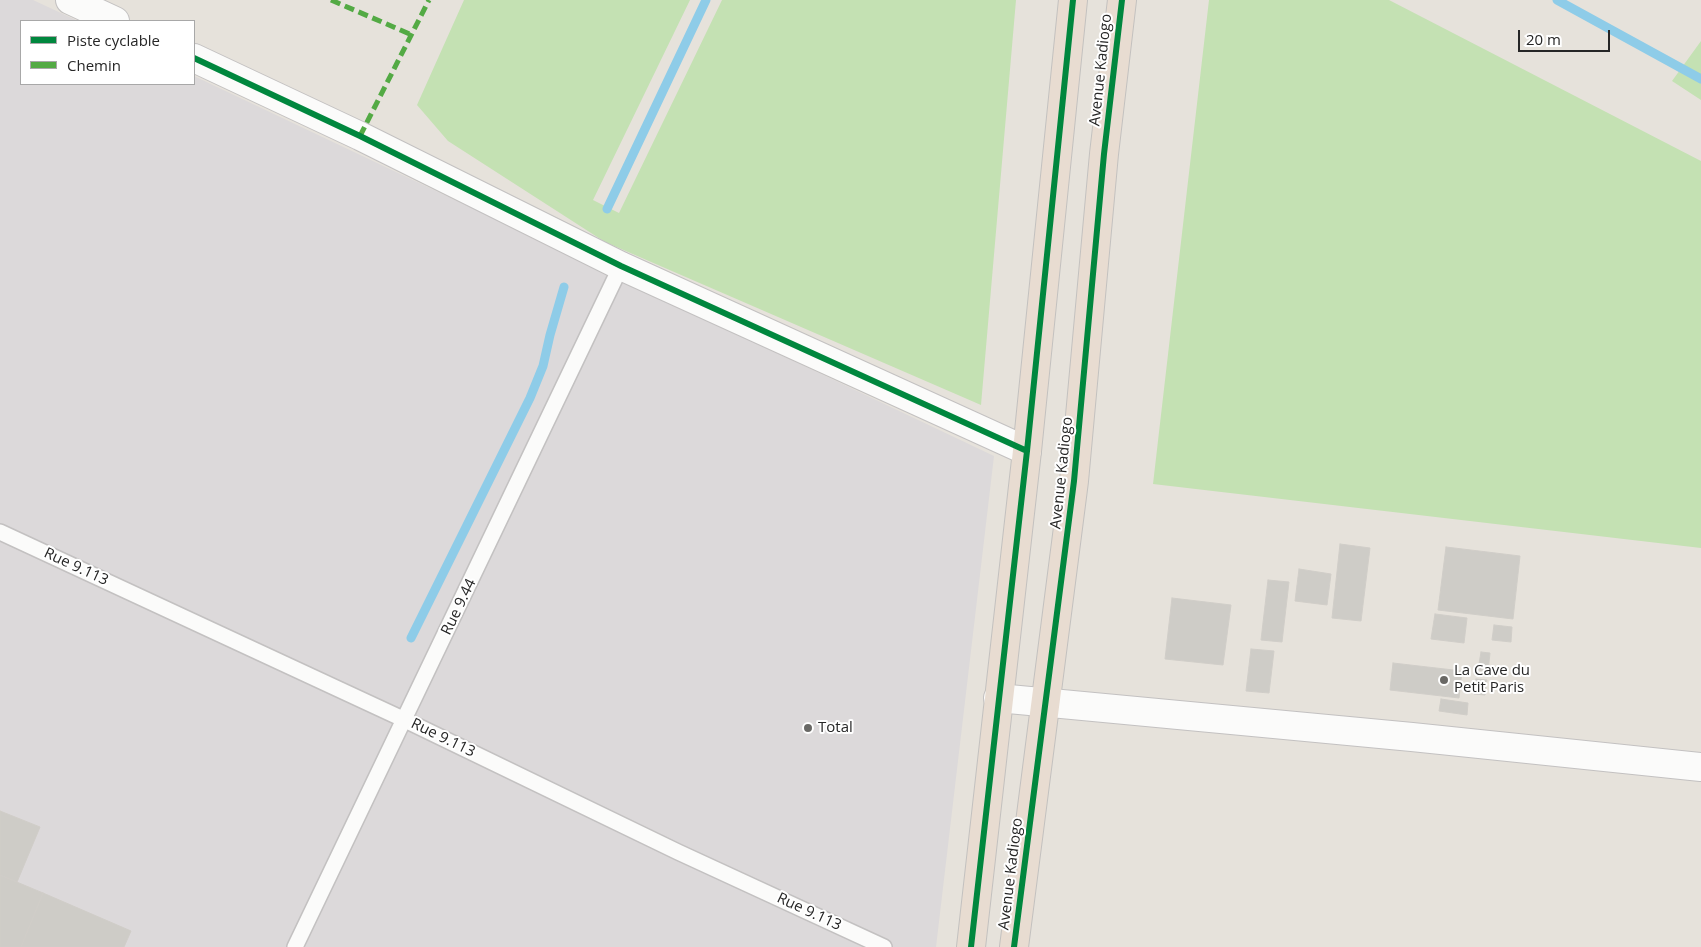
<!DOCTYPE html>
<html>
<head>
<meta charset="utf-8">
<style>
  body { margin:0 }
  #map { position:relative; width:1701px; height:947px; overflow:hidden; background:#e6e2db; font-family:"Open Sans",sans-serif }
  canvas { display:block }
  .legend { position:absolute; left:20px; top:20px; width:175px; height:65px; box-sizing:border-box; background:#fff; border:1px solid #a8a8a8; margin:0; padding:6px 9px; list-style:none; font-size:15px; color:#262626 }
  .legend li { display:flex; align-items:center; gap:10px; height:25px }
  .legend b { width:25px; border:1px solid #a8a8a8 }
  .scale { position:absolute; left:1518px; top:30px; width:92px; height:22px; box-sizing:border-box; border:2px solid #262626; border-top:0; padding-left:6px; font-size:15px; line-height:18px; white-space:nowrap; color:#262626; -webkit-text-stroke:4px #fff; paint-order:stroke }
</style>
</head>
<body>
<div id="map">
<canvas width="1701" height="947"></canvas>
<ul class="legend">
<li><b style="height:6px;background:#00873e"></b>Piste cyclable</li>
<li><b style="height:6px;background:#53aa44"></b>Chemin</li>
</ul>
<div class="scale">20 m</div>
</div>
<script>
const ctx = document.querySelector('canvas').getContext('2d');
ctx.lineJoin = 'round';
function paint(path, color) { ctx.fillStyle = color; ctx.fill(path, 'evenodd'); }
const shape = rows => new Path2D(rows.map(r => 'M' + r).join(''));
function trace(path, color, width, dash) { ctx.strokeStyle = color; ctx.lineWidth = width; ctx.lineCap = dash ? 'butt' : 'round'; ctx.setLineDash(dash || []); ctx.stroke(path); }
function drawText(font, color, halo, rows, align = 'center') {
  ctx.font = font + ' "Open Sans",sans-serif'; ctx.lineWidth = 4; ctx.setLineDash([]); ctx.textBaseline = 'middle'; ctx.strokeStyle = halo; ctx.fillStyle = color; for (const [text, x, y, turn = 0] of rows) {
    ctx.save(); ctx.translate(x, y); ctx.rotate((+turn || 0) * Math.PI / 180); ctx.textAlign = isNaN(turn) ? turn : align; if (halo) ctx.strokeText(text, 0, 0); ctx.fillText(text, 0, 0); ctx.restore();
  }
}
paint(shape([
  [0,0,33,0,78,21,21,21,21,84,194,84,194,76,994,456,936,947,0,947]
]), '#dcd9da');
paint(shape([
  [464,0,690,0,593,200,619,213,722,0,1016,0,981,405,605,242,448,141,417,105],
  [1209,0,1389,0,1701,161,1701,548,1153,484],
  [1701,41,1701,100,1672,81]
]), '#c4e1b3');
trace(shape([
  [1557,0,1701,79],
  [607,209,706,0],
  [411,638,530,398,543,366,550,335,564,287]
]), '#8ecce8', 9);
const building = shape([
  [1340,544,1370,548,1361,621,1332,618,1340,544],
  [1446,547,1520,556,1513,619,1438,610,1446,547],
  [1299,569,1331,574,1327,605,1295,601,1299,569],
  [1268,580,1289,582,1282,642,1261,640,1268,580],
  [1172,598,1231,605,1223,665,1165,659,1172,598],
  [1435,614,1467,618,1464,643,1431,639,1435,614],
  [1494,625,1512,627,1511,642,1492,640,1494,625],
  [1251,649,1274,651,1269,693,1246,691,1251,649],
  [1481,652,1490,653,1488,672,1478,670,1481,652],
  [1393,663,1462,671,1459,698,1390,690,1393,663],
  [1476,679,1487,680,1485,695,1474,694,1476,679],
  [1441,699,1468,703,1467,715,1439,711,1441,699],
  [0,811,40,827,17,882,0,875,0,811],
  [0,875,43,893,21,947,0,947,0,875],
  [43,893,131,931,124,947,21,947,43,893]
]);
paint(building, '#ceccc7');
trace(building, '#d0cdc8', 1);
const lane = shape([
  [0,532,405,720,678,852,884,947],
  [295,947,621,266]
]);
const street = shape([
  [70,0,115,21],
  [194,58,360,136,621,266,1027,451],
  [998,698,1412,737,1701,767]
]);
const highway = shape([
  [971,947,1027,451,1073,0],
  [1014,947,1074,481,1104,154,1122,0]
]);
trace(lane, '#c3c1c1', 18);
trace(street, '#c3c1c1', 30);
trace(highway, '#c3c1bf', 30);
trace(lane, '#fbfbfa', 15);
trace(street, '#fbfbfa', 28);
trace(highway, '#e8dcd1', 28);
trace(shape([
  [331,0,412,35],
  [360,136,429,0]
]), '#53aa44', 5, [10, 5]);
trace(shape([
  [194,58,360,136,621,266,1027,451],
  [971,947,1027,451,1073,0],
  [1014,947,1074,481,1104,154,1122,0]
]), '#00873e', 6);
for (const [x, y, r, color] of [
  [1444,680,5,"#696865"],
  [808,728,5,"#696865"]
]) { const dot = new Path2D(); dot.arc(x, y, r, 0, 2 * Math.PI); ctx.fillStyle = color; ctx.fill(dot); trace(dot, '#fff', 2); }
drawText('15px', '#262626', '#fff', [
  ["Avenue Kadiogo",1101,70,-84],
  ["Avenue Kadiogo",1062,473,-84],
  ["Rue 9.113",76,567,25],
  ["Rue 9.44",459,607,-64],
  ["Rue 9.113",443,738,26],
  ["Avenue Kadiogo",1011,874,-83],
  ["Rue 9.113",809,912,25]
]);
drawText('15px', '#262626', '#fff', [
  ["La Cave du",1454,671],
  ["Petit Paris",1454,688],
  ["Total",818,728]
], 'left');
</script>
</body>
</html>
